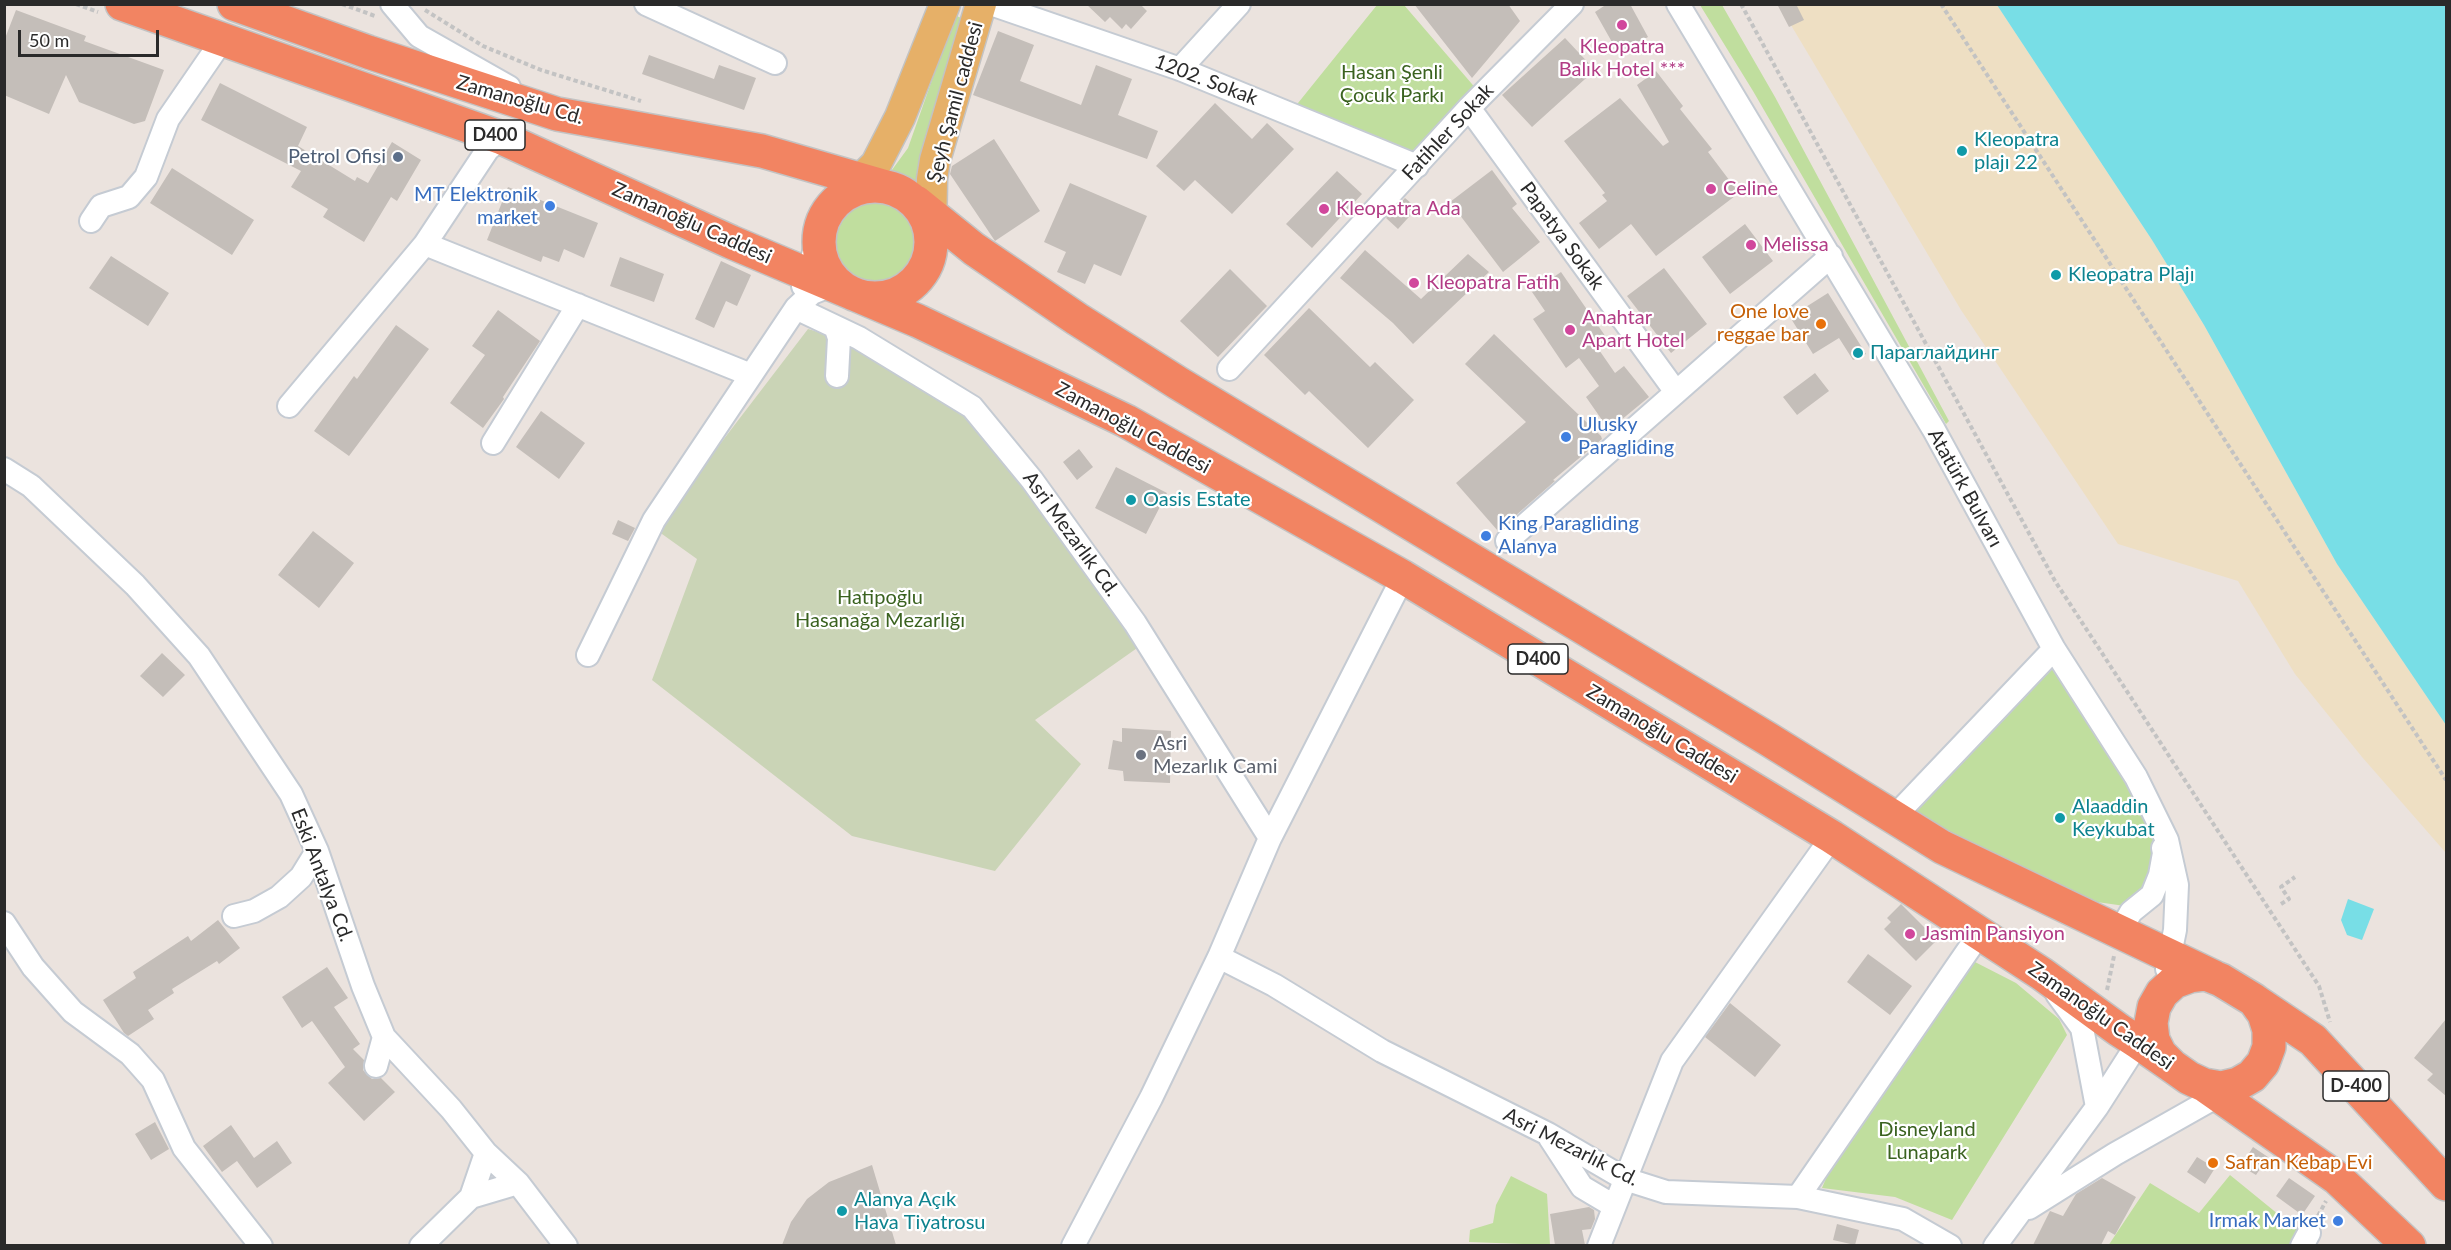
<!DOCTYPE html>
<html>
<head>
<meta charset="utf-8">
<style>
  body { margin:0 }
  #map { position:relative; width:2451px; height:1250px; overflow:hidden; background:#ebe3de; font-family:Lato,sans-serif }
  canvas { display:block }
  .frame { position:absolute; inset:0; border:6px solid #2a2a2a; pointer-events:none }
  .scale { position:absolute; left:18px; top:30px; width:141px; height:27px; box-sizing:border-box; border:3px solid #2a2a2a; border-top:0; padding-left:8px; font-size:18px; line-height:21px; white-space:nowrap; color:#2a2a2a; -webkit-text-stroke:4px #fff; paint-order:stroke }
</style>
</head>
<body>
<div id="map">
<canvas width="2451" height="1250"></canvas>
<div class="frame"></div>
<div class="scale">50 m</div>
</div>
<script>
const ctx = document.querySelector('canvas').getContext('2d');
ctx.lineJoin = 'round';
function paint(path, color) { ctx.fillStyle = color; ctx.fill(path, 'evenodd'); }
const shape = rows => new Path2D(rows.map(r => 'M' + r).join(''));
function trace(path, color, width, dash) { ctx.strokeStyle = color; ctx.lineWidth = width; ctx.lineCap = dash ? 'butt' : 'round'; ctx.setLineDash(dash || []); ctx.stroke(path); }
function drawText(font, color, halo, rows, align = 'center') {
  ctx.font = font + ' Lato,sans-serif'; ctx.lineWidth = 4.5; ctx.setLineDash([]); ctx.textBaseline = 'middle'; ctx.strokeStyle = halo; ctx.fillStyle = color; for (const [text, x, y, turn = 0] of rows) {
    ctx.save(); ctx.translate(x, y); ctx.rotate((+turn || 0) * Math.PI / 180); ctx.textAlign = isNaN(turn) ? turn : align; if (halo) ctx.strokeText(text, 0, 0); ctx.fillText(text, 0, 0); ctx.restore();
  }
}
paint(shape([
  [1377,5,1404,5,1478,91,1415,159,1294,108],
  [1700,5,1722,5,1775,97,1949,421,1946,424,1753,91],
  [955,15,965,20,921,155,914,190,889,174,908,148],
  '836 243a40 40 0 1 1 80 0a40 40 0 1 1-80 0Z',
  [2053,660,2152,820,2158,853,2146,891,2125,906,2097,902,1905,812],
  [1975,962,2016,983,2059,1019,2067,1035,1952,1220,1895,1197,1822,1188,1829,1171],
  [2230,1175,2300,1232,2292,1245,2108,1246,2150,1183,2199,1213],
  [1511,1176,1547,1194,1550,1245,1469,1242,1470,1230,1493,1223,1496,1205]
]), '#c0de9e');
paint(shape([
  [1779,5,1997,5,2152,240,2204,325,2337,564,2446,725,2446,853,2362,757,2295,674,2238,581,2118,544,1961,310]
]), '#eedfc3');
paint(shape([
  [808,329,839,338,955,405,989,438,1140,646,1035,720,1081,764,995,871,852,836,652,680,697,559,655,529]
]), '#cad4b6');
paint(shape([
  [1997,5,2446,5,2446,725,2337,564,2204,325,2152,240],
  [2348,899,2374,909,2362,940,2347,935,2341,920]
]), '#78dee6');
paint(shape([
  [1086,4,1140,4,1147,11,1131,29,1126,24,1122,29,1110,17,1105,22],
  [1414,4,1508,4,1520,21,1472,78],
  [1607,4,1630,4,1648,37,1623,51,1617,51,1595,12],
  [1777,4,1796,4,1804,20,1789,27],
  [16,10,86,36,84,41,164,70,145,121,134,124,79,102,66,75,49,114,4,95,4,41],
  [998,31,1034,45,1020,81,1081,105,1096,65,1132,79,1118,115,1158,131,1147,159,973,95],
  [1565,38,1595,70,1532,127,1502,95],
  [649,55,714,79,719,65,756,78,744,110,642,74],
  [1656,71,1683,106,1680,109,1712,149,1708,152,1739,193,1656,256,1631,224,1599,249,1579,223,1607,201,1602,195,1605,193,1564,141,1620,98,1663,146,1669,142,1637,85],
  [220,83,307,127,298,146,355,181,357,177,368,183,392,142,421,160,397,201,391,197,364,242,323,217,328,209,291,187,301,171,201,120],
  [1215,103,1252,139,1267,123,1294,149,1232,214,1195,180,1184,191,1156,166],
  [994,139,1040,211,995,241,950,174,952,166],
  [172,168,254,220,232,255,150,203],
  [1492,170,1517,204,1512,208,1540,242,1503,272,1450,202],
  [1337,171,1362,194,1312,248,1286,224],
  [1070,183,1147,216,1121,276,1094,264,1085,284,1057,272,1066,252,1044,242],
  [508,187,598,223,584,258,564,249,559,262,543,256,541,262,487,240],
  [1405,198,1417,208,1398,229,1386,218],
  [1745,224,1773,261,1730,294,1702,257],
  [1365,250,1421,299,1468,254,1489,272,1413,344,1393,323,1340,278],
  [111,256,169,293,148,326,89,288],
  [620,257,664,274,654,302,610,286],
  [721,261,751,275,737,306,726,301,714,328,695,319],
  [1664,268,1707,324,1671,353,1627,296],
  [1230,269,1267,306,1218,357,1180,321],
  [1561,272,1608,340,1597,347,1615,373,1624,366,1649,397,1609,430,1586,397,1599,386,1579,358,1566,368,1533,319,1545,311,1532,292],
  [1828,293,1866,354,1853,360,1839,338,1813,354,1790,317],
  [1309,308,1370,367,1375,362,1414,400,1368,448,1309,391,1305,395,1264,355],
  [498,310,540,341,503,397,504,399,483,428,450,403,485,355,472,346],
  [396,325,429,349,349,456,314,431,354,376,357,379],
  [1494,334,1601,436,1602,439,1553,480,1555,481,1498,531,1456,483,1526,422,1465,364],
  [1815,373,1829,391,1797,415,1783,397],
  [541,411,585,443,559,479,516,447],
  [1079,449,1093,467,1077,480,1063,462],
  [1116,467,1167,493,1146,534,1095,508],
  [618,520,635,528,628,541,612,534],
  [313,531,354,563,319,608,278,575],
  [162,653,185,675,163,697,140,676],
  [1122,728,1171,731,1170,783,1124,781,1123,771,1108,769,1113,740,1122,742],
  [1901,904,1937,940,1916,961,1884,929,1891,922,1887,918],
  [218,920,240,948,219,964,217,961,172,989,174,993,148,1010,154,1019,128,1036,124,1033,103,1000,136,978,133,972,188,936,191,941],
  [1868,954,1912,986,1890,1015,1847,982],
  [327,967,348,998,334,1007,360,1044,353,1049,364,1060,363,1070,372,1079,381,1078,395,1092,364,1121,328,1083,345,1067,312,1021,302,1028,282,997],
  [1730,1003,1781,1045,1755,1077,1705,1037],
  [2446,1019,2446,1096,2427,1080,2433,1074,2414,1058],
  [155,1122,169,1149,151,1160,135,1134],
  [231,1125,254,1158,277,1141,292,1163,257,1188,237,1161,222,1172,203,1146],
  [2253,1147,2268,1157,2256,1175,2241,1166],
  [2197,1157,2215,1168,2205,1184,2187,1172],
  [872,1165,896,1245,782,1245,791,1222,807,1199,829,1182],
  [2102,1178,2136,1197,2115,1235,2108,1231,2101,1245,2033,1245,2050,1211,2063,1216,2076,1194],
  [2289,1178,2315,1196,2302,1215,2276,1196],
  [1589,1207,1594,1210,1595,1219,1591,1229,1582,1230,1585,1245,1555,1245,1550,1214],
  [1837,1224,1859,1230,1855,1245,1833,1240]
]), '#c4beb9');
const minor = shape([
  [392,4,419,36,509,87],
  [646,4,775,63],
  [991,4,1180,69,1417,166],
  [1678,4,1934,430,2054,649,2136,777,2167,840,2177,885,2175,930,2167,969],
  [1180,69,1239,4],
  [1469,108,1676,392],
  [91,221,101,206,129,197,146,177,168,119,223,39],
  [425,244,751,375],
  [803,286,819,237],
  [796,308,859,338,972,407,1032,480,1135,623,1270,838],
  [836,329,839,338,837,376],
  [1229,369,1469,108,1572,4],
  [289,406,425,244,488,149,502,138],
  [493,443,578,305],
  [4,469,31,486,135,585,199,656,291,794,317,851,363,986,384,1037,451,1109,486,1153,518,1183,566,1246],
  [1507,541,1831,256],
  [588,655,654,520,796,308,812,293,832,285],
  [1894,817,2054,649],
  [234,916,254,911,279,897,301,877,317,851],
  [4,923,33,967,73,1012,130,1054,153,1080,184,1148,261,1246],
  [2119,933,2131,912,2152,895,2160,875,2164,853,2163,848],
  [1219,957,1274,985,1382,1051,1548,1134,1625,1179,1666,1192,1798,1197,1903,1219,1950,1246],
  [2057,994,2082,1028,2097,1107],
  [376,1066,384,1037],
  [1550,1138,1582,1187,1614,1206],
  [486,1153,471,1197,518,1183],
  [1798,1197,1980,933],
  [2029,1208,2115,1154,2230,1089],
  [421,1246,471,1197],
  [1073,1246,1151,1098,1219,957,1270,838,1403,577],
  [1599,1246,1672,1061,1832,837],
  [1995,1246,2097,1107,2145,1032],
  [2302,1246,2309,1233]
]);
const major = shape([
  [847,193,876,164,900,117,945,4],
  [931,236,932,179,935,160,981,4]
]);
const highway = shape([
  [122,4,502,138,731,242,918,321,1126,421,1403,577,1832,837,2042,974,2119,1030,2139,1043,2172,1066,2189,1078,2204,1085,2221,1088,2238,1084,2252,1076,2263,1063,2269,1047,2269,1030,2264,1014,2254,1000,2221,980,2206,974,2190,976,2174,982,2162,993,2154,1007,2151,1023,2153,1040,2160,1054,2172,1066],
  [234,4,368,52,557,114,762,151,883,186],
  '819 242a56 56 0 1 1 112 0a56 56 0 1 1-112 0Z',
  [916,202,974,249,1077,319,1178,383,1768,739,1942,847,2214,977],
  [2255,1001,2313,1040,2446,1184],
  [2204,1085,2337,1178,2409,1246]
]);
trace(minor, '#c5cbd3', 26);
trace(major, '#c3c3c3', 33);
trace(highway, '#c3c3c3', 36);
trace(shape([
  [76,4,98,12],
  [342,4,375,16],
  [1741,4,2055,581,2319,986,2330,1022],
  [1941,4,2446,780],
  [425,10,483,46,541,70,641,101],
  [2281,904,2289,899,2281,887,2295,877],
  [2107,990,2114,956],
  [2318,1216,2326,1201]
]), '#c3c3c3', 4, [4.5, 3]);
trace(minor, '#fff', 22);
trace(major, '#e6b068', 30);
trace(highway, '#f28462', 33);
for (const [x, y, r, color] of [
  [1622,25,6,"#d1479c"],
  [1962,151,6,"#0f9aa8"],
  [398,157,6,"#5c6f8a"],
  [1711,189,6,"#d1479c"],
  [550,206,6,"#3f7fe0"],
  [1324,209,6,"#d1479c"],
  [1751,245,6,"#d1479c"],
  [2056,275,6,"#0f9aa8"],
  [1414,283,6,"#d1479c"],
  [1821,324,6,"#e8710a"],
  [1570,330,6,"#d1479c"],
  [1858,353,6,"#0f9aa8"],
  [1566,437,6,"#3f7fe0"],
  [1131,500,6,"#0f9aa8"],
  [1486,536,6,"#3f7fe0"],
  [1141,755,6,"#6b7280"],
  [2060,818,6,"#0f9aa8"],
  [1910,934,6,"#d1479c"],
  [2213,1163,6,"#e8710a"],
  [842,1211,6,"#0f9aa8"],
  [2338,1221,6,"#3f7fe0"]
]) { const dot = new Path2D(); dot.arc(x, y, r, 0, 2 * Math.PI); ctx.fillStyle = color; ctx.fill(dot); trace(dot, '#fff', 2); }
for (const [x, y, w] of [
  [495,135,60],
  [1538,659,60],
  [2356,1086,66]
]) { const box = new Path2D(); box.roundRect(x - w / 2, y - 15, w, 30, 4.5); ctx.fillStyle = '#fff'; ctx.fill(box); trace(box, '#2a2a2a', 1.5); }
drawText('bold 18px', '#2a2a2a', null, [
  ["D400",495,135],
  ["D400",1538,659],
  ["D-400",2356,1086]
]);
drawText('20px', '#b23c85', '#fff', [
  ["Kleopatra",1622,47,"center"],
  ["Balık Hotel ***",1622,70,"center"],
  ["Celine",1723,189],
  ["Kleopatra Ada",1336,209],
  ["Melissa",1763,245],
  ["Kleopatra Fatih",1426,283],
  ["Anahtar",1582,318],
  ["Apart Hotel",1582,341],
  ["Jasmin Pansiyon",1922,934]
], 'left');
drawText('20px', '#3a621f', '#fff', [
  ["Hasan Şenli",1392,73],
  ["Çocuk Parkı",1392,96],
  ["Hatipoğlu",880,598],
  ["Hasanağa Mezarlığı",880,621],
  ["Disneyland",1927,1130],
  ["Lunapark",1927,1153]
]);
drawText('20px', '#2a2a2a', '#fff', [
  ["1202. Sokak",1206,80,21],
  ["Zamanoğlu Cd.",520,100,16],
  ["Şeyh Şamil caddesi",955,102,-75],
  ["Fatihler Sokak",1448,132,-47],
  ["Zamanoğlu Caddesi",692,223,24],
  ["Papatya Sokak",1562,236,54],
  ["Zamanoğlu Caddesi",1133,428,28],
  ["Atatürk Bulvarı",1965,488,61],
  ["Asri Mezarlık Cd.",1071,534,54],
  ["Zamanoğlu Caddesi",1662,734,31],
  ["Eski Antalya Cd.",322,875,69],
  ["Zamanoğlu Caddesi",2101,1016,35],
  ["Asri Mezarlık Cd.",1571,1147,27]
]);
drawText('20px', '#0d838f', '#fff', [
  ["Kleopatra",1974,140],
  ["plajı 22",1974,163],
  ["Kleopatra Plajı",2068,275],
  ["Параглайдинг",1870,353],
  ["Oasis Estate",1143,500],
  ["Alaaddin",2072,807],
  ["Keykubat",2072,830],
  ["Alanya Açık",854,1200],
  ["Hava Tiyatrosu",854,1223]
], 'left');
drawText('20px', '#4e5e75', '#fff', [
  ["Petrol Ofisi",386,157]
], 'right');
drawText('20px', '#366cbe', '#fff', [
  ["MT Elektronik",538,195],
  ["market",538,218],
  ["Ulusky",1578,425,"left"],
  ["Paragliding",1578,448,"left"],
  ["King Paragliding",1498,524,"left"],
  ["Alanya",1498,547,"left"],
  ["Irmak Market",2326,1221]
], 'right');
drawText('20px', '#c56008', '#fff', [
  ["One love",1809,312],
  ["reggae bar",1809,335],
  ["Safran Kebap Evi",2225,1163,"left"]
], 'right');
drawText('20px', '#5b616d', '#fff', [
  ["Asri",1153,744],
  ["Mezarlık Cami",1153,767]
], 'left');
</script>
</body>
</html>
